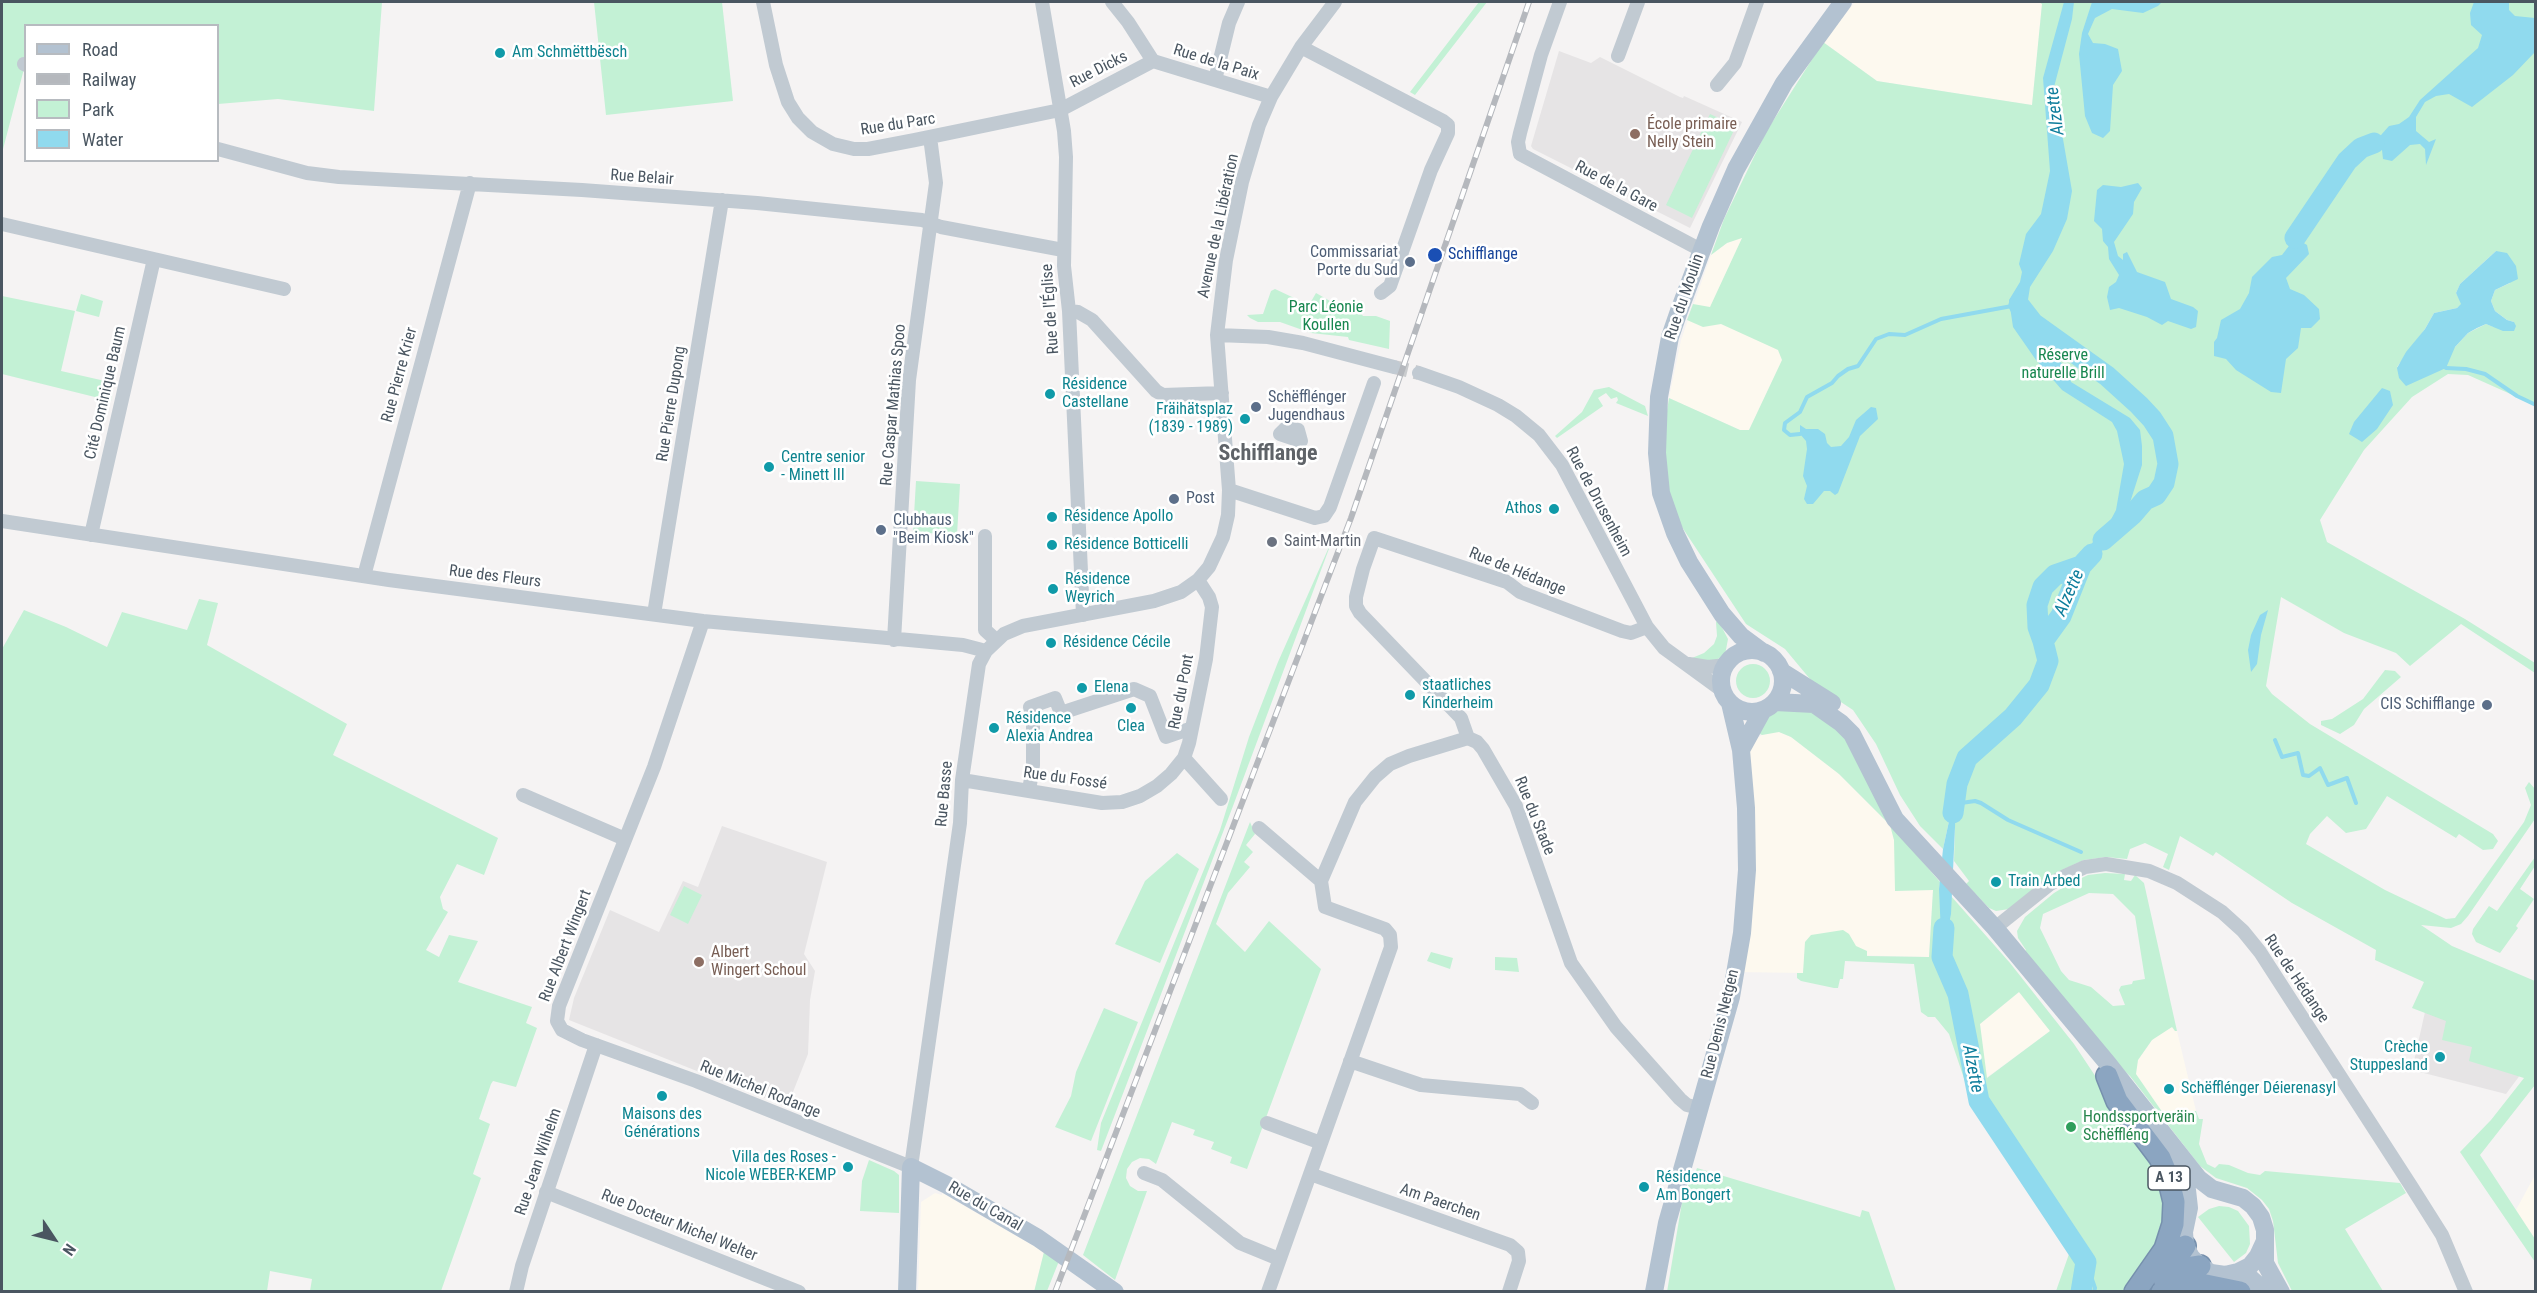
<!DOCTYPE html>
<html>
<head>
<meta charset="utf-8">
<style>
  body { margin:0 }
  #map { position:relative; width:2537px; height:1293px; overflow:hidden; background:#f5f3f3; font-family:"Roboto Condensed",sans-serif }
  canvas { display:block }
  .frame { position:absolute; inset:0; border:3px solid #4a5661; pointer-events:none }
  .legend { position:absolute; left:24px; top:24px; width:195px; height:138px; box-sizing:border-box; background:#fff; border:2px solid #b7bbc0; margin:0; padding:8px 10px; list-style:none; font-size:18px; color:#4a5661 }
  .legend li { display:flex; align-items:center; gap:12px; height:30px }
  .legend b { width:30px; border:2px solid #b7bbc0 }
  .north { position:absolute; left:24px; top:1209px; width:60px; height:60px; -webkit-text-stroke:4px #fff; paint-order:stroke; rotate:125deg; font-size:16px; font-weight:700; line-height:24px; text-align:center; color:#4a5661 }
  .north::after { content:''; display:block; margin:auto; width:21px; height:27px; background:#4a5661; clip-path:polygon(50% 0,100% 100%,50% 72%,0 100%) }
</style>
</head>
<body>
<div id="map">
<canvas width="2537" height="1293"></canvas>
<div class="frame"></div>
<ul class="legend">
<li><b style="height:8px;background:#b3c2d1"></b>Road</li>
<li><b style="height:8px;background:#b5b8bd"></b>Railway</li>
<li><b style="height:16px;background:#c3f1d5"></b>Park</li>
<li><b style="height:16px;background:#90daee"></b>Water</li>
</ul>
<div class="north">N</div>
</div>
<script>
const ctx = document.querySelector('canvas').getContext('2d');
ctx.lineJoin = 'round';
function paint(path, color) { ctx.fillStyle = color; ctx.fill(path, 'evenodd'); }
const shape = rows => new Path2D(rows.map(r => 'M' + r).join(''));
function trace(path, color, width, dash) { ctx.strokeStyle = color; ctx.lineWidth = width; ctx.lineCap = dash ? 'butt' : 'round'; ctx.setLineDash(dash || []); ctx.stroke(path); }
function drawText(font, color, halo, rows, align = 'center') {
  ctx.font = font + ' "Roboto Condensed",sans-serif'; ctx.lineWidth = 5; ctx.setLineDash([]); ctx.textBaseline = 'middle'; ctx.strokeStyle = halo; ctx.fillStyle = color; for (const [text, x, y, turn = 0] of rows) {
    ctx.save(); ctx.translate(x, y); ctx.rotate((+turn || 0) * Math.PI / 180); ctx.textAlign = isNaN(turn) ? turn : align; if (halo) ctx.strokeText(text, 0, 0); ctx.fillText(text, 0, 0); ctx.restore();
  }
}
paint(shape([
  [1855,2,2039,2,2042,4,2032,105,1877,81,1823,42],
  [1750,234,1778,350,1783,359,1749,430,1740,430,1669,398,1681,340,1711,255,1727,243],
  [1772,732,1779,732,1791,737,1839,774,1890,825,1894,840,1933,890,1929,957,1805,954,1803,973,1736,972,1741,750,1762,735],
  [2019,992,2050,1031,1986,1078,1980,1024],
  [2173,1027,2175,1031,2177,1031,2196,1111,2165,1116,2135,1074,2138,1060,2152,1040,2162,1032],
  [2535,1175,2535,1239,2516,1210],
  [935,1193,942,1195,942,1193,1044,1252,1034,1291,918,1292,921,1202]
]), '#fdf9ef');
paint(shape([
  [1559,51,1591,63,1600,57,1680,97,1683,98,1684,96,1742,122,1690,228,1533,149,1531,146],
  [722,826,827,862,804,954,815,971,810,1000,808,1054,787,1107,569,1020,574,998,610,910,659,932,683,881,698,887],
  [2425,1012,2535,1055,2506,1094,2412,1070]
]), '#e6e4e5');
paint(shape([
  [2,2,382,2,374,111,278,99,218,104,218,26,26,26,25,65,2,153],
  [594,2,722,2,733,101,606,115],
  [1479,2,1487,2,1415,95,1410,92],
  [2039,2,2535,2,2535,405,2468,375,2448,374,2412,397,2364,450,2320,520,2327,542,2465,619,2535,663,2535,673,2461,624,2410,666,2396,653,2344,633,2281,597,2266,686,2272,694,2310,724,2493,834,2498,841,2493,849,2483,850,2459,834,2456,838,2387,796,2366,829,2346,833,2327,816,2310,834,2306,844,2385,890,2446,919,2455,918,2524,822,2531,805,2525,788,2529,782,2535,789,2535,819,2468,916,2461,924,2451,928,2421,925,2452,946,2535,981,2535,1085,2480,1155,2535,1239,2535,1262,2460,1152,2491,1120,2524,1078,2469,1061,2472,1047,2442,1040,2446,1021,2412,1008,2424,982,2375,960,2376,950,2292,903,2216,852,2213,856,2180,836,2169,870,2163,867,2168,854,2145,843,2130,849,2127,859,2106,857,2084,860,2062,870,2009,909,1996,911,1989,908,1966,884,1969,881,1954,861,1956,789,1943,849,1920,826,1900,795,1876,744,1853,710,1815,685,1785,649,1746,624,1678,521,1669,493,1665,458,1665,424,1669,398,1740,430,1749,430,1782,360,1778,350,1721,324,1703,327,1687,320,1693,304,1710,307,1742,238,1727,243,1711,255,1724,219,1766,132,1823,42,1877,81,2032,105,2042,4],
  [2496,251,2510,283,2495,290,2491,301,2495,311,2507,320,2514,322,2494,327,2486,324,2468,333,2455,347,2397,367,2425,329,2434,313,2457,308,2462,304,2456,293,2460,284],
  [1710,114,1736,126,1692,218,1666,205],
  [1275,289,1309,305,1316,293,1330,301,1359,311,1363,316,1376,316,1390,321,1389,349,1349,340,1348,337,1311,333,1280,322,1258,322,1250,318,1247,315,1263,314,1271,291],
  [81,294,103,301,99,317,76,311],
  [2,296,75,311,61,371,114,383,111,401,2,374],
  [1609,387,1645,406,1648,416,1616,403,1618,400,1617,397,1611,399,1606,393,1598,398,1603,406,1557,438,1555,436,1582,412,1594,390],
  [916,481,960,484,957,535,913,532],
  [1333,538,1233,806,1101,1151,1097,1150,1101,1123,1220,830,1249,737,1278,662],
  [199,599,218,603,207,645,347,724,333,755,498,838,484,875,457,864,440,897,443,909,448,912,426,950,439,957,449,935,478,941,458,982,532,1007,526,1023,537,1028,516,1087,493,1081,491,1084,479,1119,490,1124,473,1174,481,1178,441,1291,310,1291,312,1279,270,1271,267,1291,2,1291,2,649,24,610,66,627,107,647,122,612,187,630],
  [1718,620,1728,639,1725,655,1712,662,1692,658,1704,653,1714,644,1717,636,1716,622],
  '1736 681a17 17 0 1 1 34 0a17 17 0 1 1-34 0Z',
  [2385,670,2395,671,2401,677,2364,709,2354,725,2340,734,2321,725,2321,721,2332,719,2363,699],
  [1812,708,1839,726,1891,825,1940,882,1939,889,1951,914,1951,896,2010,963,2074,1044,2153,1163,2164,1193,2164,1224,2156,1245,2144,1259,2160,1243,2125,1291,2056,1291,2069,1254,1973,1105,1949,1034,1935,1017,1928,1017,1921,1012,1914,964,1845,961,1843,979,1840,979,1838,988,1834,988,1801,981,1797,978,1797,973,1803,973,1805,942,1811,935,1843,930,1849,934,1856,946,1867,951,1867,956,1929,957,1933,890,1895,891,1894,840,1890,825,1839,774,1791,737,1779,732,1762,735,1758,733,1768,716,1780,710],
  [2019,992,2050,1031,1987,1078,1980,1024],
  [1250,822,1255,834,1246,845,1253,852,1244,862,1250,867,1228,893,1216,924,1245,952,1269,921,1321,969,1247,1169,1230,1163,1232,1157,1211,1149,1214,1142,1193,1135,1195,1130,1172,1122,1156,1164,1149,1159,1140,1158,1132,1162,1127,1169,1126,1178,1130,1186,1138,1191,1147,1191,1115,1280,1083,1255],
  [1177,853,1199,869,1160,963,1115,944,1145,881],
  [2535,857,2535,866,2520,889,2534,899,2516,926,2518,928,2500,953,2476,942,2472,934,2473,929,2489,906,2497,911],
  [2105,873,2125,874,2124,880,2131,881,2135,875,2144,883,2177,1031,2175,1031,2172,1027,2152,1040,2138,1060,2136,1074,2165,1116,2196,1111,2199,1119,2203,1119,2199,1144,2207,1164,2215,1168,2219,1164,2229,1165,2248,1173,2260,1175,2265,1171,2400,1183,2406,1193,2345,1229,2383,1291,2292,1291,2278,1263,2273,1221,2269,1209,2262,1200,2247,1188,2216,1178,2200,1166,2130,1076,2107,1055,2024,952,2026,950,2018,938,2017,931,2025,917,2054,893,2069,884,2088,875],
  [2089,893,2113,894,2135,916,2145,979,2133,981,2132,984,2121,986,2119,990,2125,1005,2113,1006,2091,987,2069,980,2061,971,2040,928,2043,914],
  [684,886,702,895,688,924,670,915],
  [1431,952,1453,958,1450,969,1427,961],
  [1495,957,1517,958,1519,972,1495,970],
  [1104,1008,1138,1022,1091,1141,1055,1127,1071,1096,1076,1072],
  [869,1160,894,1171,899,1175,899,1213,860,1211,862,1181],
  [1697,1168,1860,1217,1862,1210,1869,1212,1896,1291,1667,1292,1683,1196,1686,1195,1689,1182,1693,1179],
  [2219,1206,2229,1207,2238,1211,2249,1226,2250,1244,2246,1253,2234,1262,2198,1217,2209,1209],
  [1044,1252,1059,1261,1047,1291,1034,1292]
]), '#c3f1d5');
paint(shape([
  [2064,2,2074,2,2072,19,2054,87,2072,191,2067,219,2053,251,2030,287,2027,306,2050,353,2067,368,2071,382,2130,418,2140,430,2142,446,2142,465,2127,512,2116,530,2100,547,2098,555,2076,577,2055,575,2079,562,2093,542,2104,533,2116,510,2124,464,2117,431,2112,422,2062,390,2036,360,2013,327,2009,300,2020,282,2022,272,2019,264,2026,234,2041,214,2050,171,2043,78],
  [2092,2,2162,2,2158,6,2143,13,2112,9,2095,18,2088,34,2093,43,2105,44,2118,49,2122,71,2113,85,2110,131,2103,138,2092,133,2085,116,2079,54,2082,33],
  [2474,2,2509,2,2509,10,2515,16,2535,18,2535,52,2513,75,2472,107,2449,94,2436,96,2425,102,2416,117,2416,131,2429,142,2436,139,2426,165,2425,149,2420,144,2410,145,2392,161,2383,159,2382,150,2374,143,2389,126,2399,124,2409,117,2420,100,2478,48,2482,35,2471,25,2470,13],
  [2138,183,2142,188,2134,202,2133,214,2114,242,2118,256,2123,260,2123,254,2127,252,2137,272,2165,282,2171,299,2193,307,2198,311,2196,327,2191,329,2168,321,2162,325,2147,317,2119,308,2110,310,2107,297,2109,287,2116,282,2119,275,2109,259,2108,247,2103,241,2102,229,2094,221,2097,190,2103,185,2121,187],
  [2295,238,2307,245,2309,254,2286,278,2290,289,2304,295,2319,309,2320,319,2311,328,2301,328,2298,348,2286,359,2281,393,2271,392,2236,370,2226,359,2214,356,2214,342,2217,338,2221,320,2240,309,2249,293,2252,277,2272,257,2282,255],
  [2496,251,2507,253,2516,266,2518,279,2495,290,2491,301,2495,311,2507,320,2514,322,2516,326,2514,331,2503,331,2486,324,2477,328,2468,333,2455,347,2446,368,2406,386,2399,378,2397,368,2406,352,2425,329,2434,313,2457,308,2461,304,2456,293,2460,284],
  [2382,388,2390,391,2393,405,2377,429,2362,442,2349,434,2354,422],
  [1871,407,1876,408,1878,419,1860,436,1838,493,1835,495,1830,491,1824,491,1813,504,1807,504,1804,499,1807,486,1803,476,1807,449,1806,441,1800,434,1800,425,1806,429,1818,429,1825,434,1827,443,1831,447,1841,446,1849,437,1856,420],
  [2268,610,2261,635,2257,664,2251,672,2248,650,2251,635,2260,615],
  [1957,784,1951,914,1942,957,1939,889,1943,849]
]), '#90daee');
trace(shape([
  [2446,368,2466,369,2485,374,2517,396,2536,405],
  [1800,434,1790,435,1784,430,1785,423,1800,412,1807,397,1832,383,1838,376,1848,369,1858,366,1876,339,1889,334,1905,335,1941,319,2012,306],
  [2275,740,2282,757,2298,753,2303,775,2309,776,2320,768,2328,785,2347,778,2356,803],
  [1954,804,1975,801,1981,803,2008,820,2081,852],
  [2086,1262,2095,1288,2094,1292]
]), '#90daee', 4);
trace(shape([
  [2295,238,2347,161,2361,148,2374,143],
  [2019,305,2033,323,2107,376,2139,405,2152,419,2163,436,2168,464,2164,483,2156,495,2145,500,2133,514,2103,540],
  [2043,641,2038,627,2037,605,2043,587,2055,575,2081,566],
  [1953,813,1957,784,1967,758,2013,717,2039,685,2048,661,2043,641,2061,616,2081,566,2092,554],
  [1944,928,1942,957,1958,994,1979,1101,2086,1262,2081,1292]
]), '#90daee', 21);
trace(shape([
  [1394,367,1419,373]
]), '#caccce', 14, [14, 7]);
const highway = shape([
  [2107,1076,2117,1101,2160,1158,2168,1177,2174,1202,2173,1224,2165,1249,2135,1292],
  [2158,1272,2180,1253,2185,1246],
  [2165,1283,2187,1268,2200,1266],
  [2162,1292,2176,1284,2191,1282,2240,1292]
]);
trace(highway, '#7690ad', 24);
trace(shape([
  [763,2,776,65,788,102,798,118,812,132,833,144,854,149,868,149,915,140,1060,110,1153,61],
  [1042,2,1064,131,1066,157,1064,266,1069,311,1083,615],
  [1112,2,1128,22,1153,61,1271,97],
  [1560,2,1541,55,1520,133,1518,142,1520,154,1701,250],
  [1301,47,1443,121,1448,125,1448,133,1431,170,1390,286,1381,293],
  [1618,56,1638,2],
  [24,64,26,65],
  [1215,80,1229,23,1238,2],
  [1717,85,1735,63,1757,2],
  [218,149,307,173,339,177,582,190,757,203,922,220,941,227,1063,250],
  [2,224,284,289],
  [1069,311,1078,312,1092,320,1156,391,1163,395,1222,393],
  [1217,335,1268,337,1303,343,1394,367],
  [1419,373,1459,387,1498,405,1516,416,1539,435,1562,465,1647,627,1664,648,1723,691],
  [1286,428,1298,430,1301,441,1280,434,1286,428],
  [1229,490,1315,518,1324,516,1330,507,1374,383],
  [2,521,389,580,703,621,963,645,986,651],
  [91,535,154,259],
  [985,536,985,630,996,640],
  [364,576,470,183],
  [654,614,722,200],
  [703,621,654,767,559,1006,557,1021,562,1030,582,1040,696,1081,911,1167,960,823,962,780,979,664,986,651,1004,634,1023,626,1154,601,1181,592,1198,580,1209,567,1223,537,1228,515,1229,490,1217,335,1226,260,1242,182,1259,125,1271,97,1301,47,1335,2],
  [894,640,909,380,936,183,930,137],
  [1689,664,1708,667,1726,665],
  [1468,738,1461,718,1360,613,1356,606,1356,597,1363,569,1374,538,1507,582,1520,592,1622,631,1631,633,1647,627],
  [1468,738,1477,742,1483,749,1516,806,1571,963,1616,1027,1680,1099,1687,1105,1699,1108],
  [1184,758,1221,799],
  [962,780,1102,803,1122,802,1140,796,1157,786,1171,774,1184,758,1189,743,1206,659,1212,607,1209,597,1198,580],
  [1029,791,1033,765,1033,719,1030,707,1055,698,1061,713,1134,689,1150,696,1166,737,1192,728],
  [523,795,625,839],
  [1259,828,1321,881,1355,802,1375,777,1390,764,1409,756,1468,738],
  [1995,928,2050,884,2065,876,2085,867,2106,864,2149,871,2177,883,2222,912,2243,931,2260,952,2413,1189,2442,1235,2466,1292],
  [1350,1061,1421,1085,1520,1094,1532,1103],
  [1267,1123,1321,1143],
  [1144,1173,1162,1180,1240,1243,1279,1259],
  [1310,1174,1510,1245,1518,1252,1519,1261,1509,1292],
  [546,1192,799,1292],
  [516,1292,522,1266,596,1045],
  [1268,1292,1391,947,1390,935,1385,929,1325,907,1321,881]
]), '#c1cad2', 14);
trace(shape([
  '1721 681a31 31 0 1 1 62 0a31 31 0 1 1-62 0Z',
  [1764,653,1741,636,1722,614,1689,562,1675,533,1661,493,1657,453,1659,397,1670,337,1679,311,1711,226,1736,169,1784,83,1843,2],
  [1781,671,1832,703],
  [1775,702,1814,704,1841,723,1852,734,1895,819,1995,928,2109,1065,2199,1179,2212,1189,2243,1198,2253,1206,2261,1217,2265,1230,2265,1263,2281,1292],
  [1741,750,1763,710],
  [2164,1153,2187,1190,2189,1208,2184,1232,2185,1246,2191,1257,2200,1266,2211,1273,2225,1275,2238,1272,2250,1266,2258,1256,2264,1243],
  [2238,1272,2249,1277,2266,1292],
  [907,1292,911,1167,947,1185,1038,1238,1115,1292],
  [1654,1292,1667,1223,1731,997,1742,933,1747,870,1746,808,1741,750,1730,703]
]), '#b3c2d1', 18);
trace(highway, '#8ba5c1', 21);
const rail = shape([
  [1055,1292,1351,518,1529,2]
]);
trace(rail, '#b5b8bd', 6);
trace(rail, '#fff', 4, [11]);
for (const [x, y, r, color] of [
  [500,53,6,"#0f9aa8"],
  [1635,134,6,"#8d6e63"],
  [1435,255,8,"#1a4fb4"],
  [1410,262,6,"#5c6f8a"],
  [1050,394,6,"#0f9aa8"],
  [1256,407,6,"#5c6f8a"],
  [1245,419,6,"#0f9aa8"],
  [769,467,6,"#0f9aa8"],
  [1174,499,6,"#5c6f8a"],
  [1554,509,6,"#0f9aa8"],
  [1052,517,6,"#0f9aa8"],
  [881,530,6,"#5c6f8a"],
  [1272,542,6,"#6b7280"],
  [1052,545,6,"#0f9aa8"],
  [1053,589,6,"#0f9aa8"],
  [1051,643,6,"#0f9aa8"],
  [1082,688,6,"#0f9aa8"],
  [1410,695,6,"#0f9aa8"],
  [2487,705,6,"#5c6f8a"],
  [1131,708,6,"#0f9aa8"],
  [994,728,6,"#0f9aa8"],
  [1996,882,6,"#0f9aa8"],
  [699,962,6,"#8d6e63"],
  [2440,1057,6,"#0f9aa8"],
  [2169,1089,6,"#0f9aa8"],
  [662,1096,6,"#0f9aa8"],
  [2071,1127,6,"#2e9e5b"],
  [848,1167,6,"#0f9aa8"],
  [1644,1187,6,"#0f9aa8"]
]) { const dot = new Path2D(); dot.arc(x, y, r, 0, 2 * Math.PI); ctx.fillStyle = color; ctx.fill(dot); trace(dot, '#fff', 2); }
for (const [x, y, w] of [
  [2169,1178,42]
]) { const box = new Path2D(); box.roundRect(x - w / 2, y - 12, w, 24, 4.5); ctx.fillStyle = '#fff'; ctx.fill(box); trace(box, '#4a5661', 1.5); }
drawText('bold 15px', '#4a5661', null, [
  ["A 13",2169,1178]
]);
drawText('16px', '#0d838f', '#fff', [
  ["Am Schmëttbësch",512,53],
  ["Résidence",1062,385],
  ["Castellane",1062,403],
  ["Fräihätsplaz",1233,410,"right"],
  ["(1839 - 1989)",1233,428,"right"],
  ["Centre senior",781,458],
  ["- Minett III",781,476],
  ["Athos",1542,509,"right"],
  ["Résidence Apollo",1064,517],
  ["Résidence Botticelli",1064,545],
  ["Résidence",1065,580],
  ["Weyrich",1065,598],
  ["Résidence Cécile",1063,643],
  ["staatliches",1422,686],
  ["Kinderheim",1422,704],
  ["Elena",1094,688],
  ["Résidence",1006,719],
  ["Alexia Andrea",1006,737],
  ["Clea",1131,727,"center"],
  ["Train Arbed",2008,882],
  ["Crèche",2428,1048,"right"],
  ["Stuppesland",2428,1066,"right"],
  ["Schëfflénger Déierenasyl",2181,1089],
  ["Maisons des",662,1115,"center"],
  ["Générations",662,1133,"center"],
  ["Villa des Roses -",836,1158,"right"],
  ["Nicole WEBER-KEMP",836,1176,"right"],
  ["Résidence",1656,1178],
  ["Am Bongert",1656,1196]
], 'left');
drawText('16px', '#4a5661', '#fff', [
  ["Rue de la Paix",1216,63,17],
  ["Rue Dicks",1099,70,-27],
  ["Rue du Parc",898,125,-9],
  ["Rue Belair",642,178,4],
  ["Rue de la Gare",1616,187,28],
  ["Avenue de la Libération",1219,226,-78],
  ["Rue du Moulin",1685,297,-71],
  ["Rue de l'Église",1051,309,-94],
  ["Rue Pierre Krier",400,375,-75],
  ["Cité Dominique Baum",106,393,-77],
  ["Rue Pierre Dupong",672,404,-81],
  ["Rue Caspar Mathias Spoo",894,405,-85],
  ["Rue de Drusenheim",1598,502,62],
  ["Rue de Hédange",1517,572,22],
  ["Rue des Fleurs",495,577,7],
  ["Rue du Pont",1182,692,-79],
  ["Rue du Fossé",1065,779,8],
  ["Rue Basse",945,794,-85],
  ["Rue du Stade",1534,816,68],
  ["Rue Albert Wingert",566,946,-69],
  ["Rue de Hédange",2296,979,56],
  ["Rue Denis Netgen",1721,1024,-76],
  ["Rue Michel Rodange",760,1090,22],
  ["Rue Jean Wilhelm",539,1162,-71],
  ["Am Paerchen",1440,1203,19],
  ["Rue du Canal",985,1207,30],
  ["Rue Docteur Michel Welter",679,1226,22]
]);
drawText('16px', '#785e54', '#fff', [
  ["École primaire",1647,125],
  ["Nelly Stein",1647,143],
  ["Albert",711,953],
  ["Wingert Schoul",711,971]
], 'left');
drawText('16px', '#4e5e75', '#fff', [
  ["Commissariat",1398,253,"right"],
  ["Porte du Sud",1398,271,"right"],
  ["Schëfflénger",1268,398],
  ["Jugendhaus",1268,416],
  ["Post",1186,499],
  ["Clubhaus",893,521],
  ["\"Beim Kiosk\"",893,539],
  ["CIS Schifflange",2475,705,"right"]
], 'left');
drawText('16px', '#164399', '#fff', [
  ["Schifflange",1448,255]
], 'left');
drawText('16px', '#17864f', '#fff', [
  ["Parc Léonie",1326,308],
  ["Koullen",1326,326],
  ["Réserve",2063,356],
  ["naturelle Brill",2063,374]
]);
drawText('16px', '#5b616d', '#fff', [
  ["Saint-Martin",1284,542]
], 'left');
drawText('16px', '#27864d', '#fff', [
  ["Hondssportveräin",2083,1118],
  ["Schëffléng",2083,1136]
], 'left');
drawText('italic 18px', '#0c7c9b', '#fff', [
  ["Alzette",2056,111,-97],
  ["Alzette",2070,593,-66],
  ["Alzette",1972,1069,79]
]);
drawText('bold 22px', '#5f6368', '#fff', [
  ["Schifflange",1268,454]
]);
</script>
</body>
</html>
